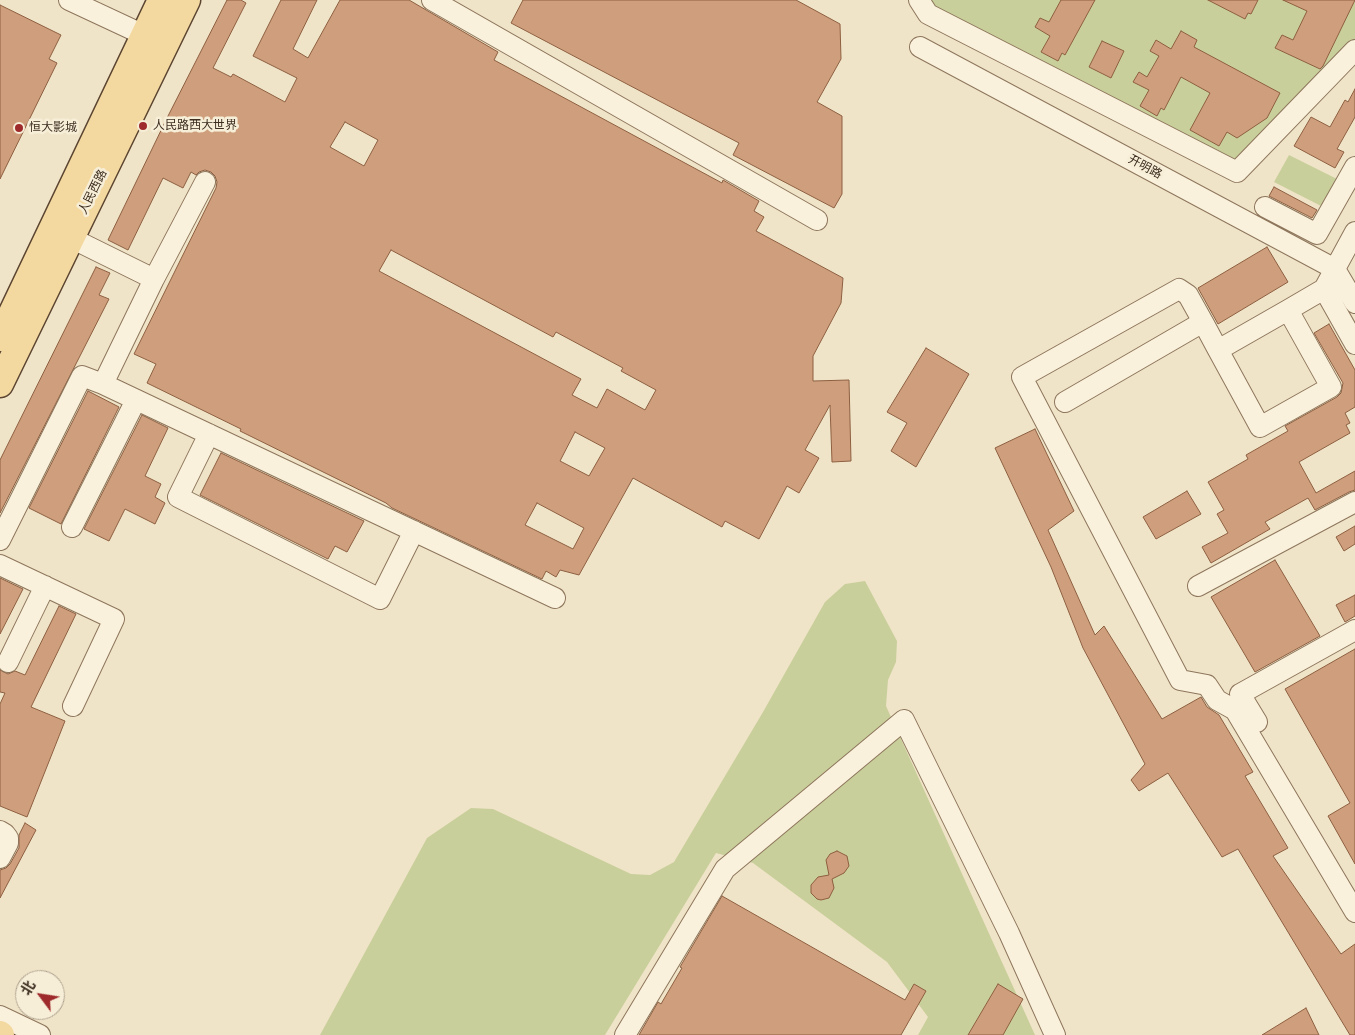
<!DOCTYPE html>
<html>
<head>
<meta charset="utf-8">
<style>
  body { margin:0 }
  #map { position:relative; width:1355px; height:1035px; overflow:hidden; background:#f0e4c8; font-family:"IBM Plex Serif","Noto Sans SC",serif }
  canvas { display:block }
  .north { position:absolute; left:15px; top:970px; width:50px; height:50px; box-sizing:border-box; background:#f7eed8; border:1px solid #ada18e; border-radius:50%; rotate:301deg; font-size:14px; font-weight:700; line-height:20px; text-align:center; color:#3d2e20 }
  .north::after { content:''; display:block; margin:auto; width:18px; height:22px; background:#9e2a2b; clip-path:polygon(50% 0,100% 100%,50% 72%,0 100%) }
</style>
</head>
<body>
<div id="map">
<canvas width="1355" height="1035"></canvas>
<div class="north">北</div>
</div>
<script>
const ctx = document.querySelector('canvas').getContext('2d');
ctx.lineJoin = 'round';
function paint(path, color) { ctx.fillStyle = color; ctx.fill(path, 'evenodd'); }
const shape = rows => new Path2D(rows.map(r => 'M' + r).join(''));
function trace(path, color, width, dash) { ctx.strokeStyle = color; ctx.lineWidth = width; ctx.lineCap = dash ? 'butt' : 'round'; ctx.setLineDash(dash || []); ctx.stroke(path); }
function drawText(font, color, halo, rows, align = 'center') {
  ctx.font = font + ' "IBM Plex Serif","Noto Sans SC",serif'; ctx.lineWidth = 5; ctx.setLineDash([]); ctx.textBaseline = 'middle'; ctx.strokeStyle = halo; ctx.fillStyle = color; for (const [text, x, y, turn = 0] of rows) {
    ctx.save(); ctx.translate(x, y); ctx.rotate((+turn || 0) * Math.PI / 180); ctx.textAlign = isNaN(turn) ? turn : align; if (halo) ctx.strokeText(text, 0, 0); ctx.fillText(text, 0, 0); ctx.restore();
  }
}
paint(shape([
  [919,0,1355,0,1355,50,1237,172],
  [1289,155,1341,181,1327,209,1274,182],
  [865,581,897,641,896,662,888,680,886,706,1035,1035,918,1035,928,1017,887,962,753,863,716,853,605,1035,320,1035,427,838,471,808,493,809,631,874,650,875,674,862,763,712,825,602,845,584]
]), '#c9cf9b');
const building = shape([
  [227,0,241,0,246,3,213,68,231,77,233,74,285,102,297,78,253,56,281,0,317,0,293,49,308,58,340,0,409,0,498,52,494,60,722,183,723,180,759,201,754,211,764,217,756,231,843,278,841,303,813,356,813,381,849,380,851,461,832,462,830,405,805,450,819,458,799,493,787,486,759,539,725,521,722,527,633,478,579,575,560,570,556,577,546,571,542,579,392,508,386,503,240,431,241,429,147,383,156,364,134,354,216,188,217,182,215,176,211,172,205,170,199,172,196,175,191,172,183,188,163,178,128,250,108,240,167,118,227,0],
  [345,122,378,140,364,166,330,147,345,122],
  [391,250,553,337,556,332,623,368,621,371,656,390,645,410,607,389,597,408,572,395,581,379,379,271,391,250],
  [575,432,605,448,589,476,560,461,575,432],
  [537,503,584,528,573,549,525,525,537,503],
  [523,0,796,0,840,24,841,59,817,102,842,116,842,194,834,208,733,155,739,143,511,23,523,0],
  [1061,0,1095,0,1065,55,1062,53,1058,61,1041,52,1050,36,1035,27,1040,18,1049,22,1061,0],
  [1208,0,1258,0,1251,14,1248,13,1245,19,1208,0],
  [1283,0,1355,0,1323,66,1320,69,1275,48,1282,35,1293,40,1307,11,1283,0],
  [0,5,61,35,49,59,57,63,0,179,0,5],
  [1181,31,1197,40,1194,47,1280,93,1267,118,1237,138,1227,132,1219,146,1190,130,1210,93,1181,77,1164,110,1161,108,1157,116,1140,106,1149,90,1133,82,1139,72,1147,77,1159,56,1150,51,1156,40,1171,49,1181,31],
  [1102,41,1124,51,1111,78,1089,67,1102,41],
  [1355,89,1355,117,1337,149,1344,152,1335,168,1294,146,1311,117,1330,127,1345,100,1348,102,1355,89],
  [1274,187,1317,210,1312,218,1269,196,1274,187],
  [1267,247,1288,282,1218,324,1198,288,1267,247],
  [96,267,110,273,99,295,109,299,0,513,0,460,96,267],
  [1329,324,1355,370,1355,407,1345,413,1350,423,1346,425,1350,433,1299,462,1316,493,1355,471,1355,490,1349,492,1315,510,1308,498,1265,522,1270,529,1211,563,1202,547,1228,533,1217,514,1224,510,1208,482,1248,459,1246,455,1288,431,1285,426,1337,397,1341,393,1343,383,1314,333,1329,324],
  [926,348,969,374,916,467,891,451,907,423,887,412,926,348],
  [88,391,119,407,61,524,29,508,88,391],
  [142,415,168,428,145,476,161,484,155,497,165,503,155,524,125,509,109,541,84,529,142,415],
  [1035,429,1074,511,1048,530,1095,635,1104,626,1162,719,1201,697,1207,707,1219,715,1253,772,1245,776,1288,848,1273,856,1341,954,1355,944,1355,1035,1350,1035,1238,849,1222,857,1168,773,1139,791,1131,780,1145,764,1083,648,1051,567,995,448,1035,429],
  [221,453,364,521,347,552,335,546,328,559,200,495,221,453],
  [1187,491,1201,514,1156,539,1143,517,1187,491],
  [1355,526,1355,544,1344,551,1336,537,1355,526],
  [1275,560,1320,636,1255,672,1211,597,1275,560],
  [0,578,23,589,0,634,0,578],
  [1355,595,1355,616,1345,622,1336,605,1355,595],
  [59,606,76,614,31,707,65,721,27,817,0,806,0,704,5,693,0,692,0,670,8,674,15,671,25,675,59,606],
  [1355,649,1355,864,1328,816,1350,803,1285,689,1355,649],
  [25,823,36,830,0,898,0,870,6,868,10,864,19,848,19,835,25,823],
  [837,851,847,856,849,866,844,873,832,879,834,888,829,898,821,900,817,899,811,893,811,885,818,877,829,875,826,860,830,854,837,851],
  [722,896,905,1000,914,984,926,991,901,1035,639,1035,658,1002,661,1004,682,968,680,967,722,896],
  [998,984,1023,999,1003,1035,968,1035,998,984],
  [1306,1008,1319,1035,1262,1035,1306,1008]
]);
paint(building, '#cf9f7d');
trace(building, '#8d5f41', 1);
const minor = shape([
  [69,0,144,35],
  [432,0,817,220],
  [919,0,928,14,1237,172,1355,50],
  [920,47,1335,269,1355,303],
  [1265,207,1317,234,1355,167],
  [1355,232,1324,289,1355,344],
  [71,238,154,279,103,384,555,598],
  [154,279,205,182],
  [1288,310,1331,387,1260,427,1218,350,1288,310,1324,289],
  [1203,322,1188,295,1179,289,1022,377,1180,680,1207,685,1217,700,1235,710,1355,912],
  [1065,402,1203,322,1218,350],
  [209,434,178,497,380,599,414,531],
  [72,527,136,400],
  [0,540,82,376,103,384],
  [0,565,114,619,73,706],
  [1198,586,1355,502],
  [8,662,45,586],
  [1257,722,1240,694,1355,630],
  [0,831,5,834,8,838,8,843,0,858],
  [0,1016,40,1035],
  [625,1035,725,869,904,720,1009,933,1055,1035]
]);
const major = shape([
  [0,338,161,0],
  [0,384,187,0],
  [0,1034,1,1035]
]);
trace(minor, '#8d765c', 22);
trace(major, '#5b4430', 29);
trace(minor, '#faf1dc', 20);
trace(major, '#f3d9a0', 26);
for (const [x, y, r, color] of [
  [143,126,5,"#9e2a2b"],
  [19,128,5,"#9e2a2b"]
]) { const dot = new Path2D(); dot.arc(x, y, r, 0, 2 * Math.PI); ctx.fillStyle = color; ctx.fill(dot); trace(dot, '#f7eed8', 2); }
drawText('12px', '#3d2e20', '#f7eed8', [
  ["人民路西大世界",153,126],
  ["恒大影城",29,128]
], 'left');
drawText('12px', '#3d2e20', '#f7eed8', [
  ["开明路",1145,167,28],
  ["人民西路",93,192,-64]
]);
</script>
</body>
</html>
